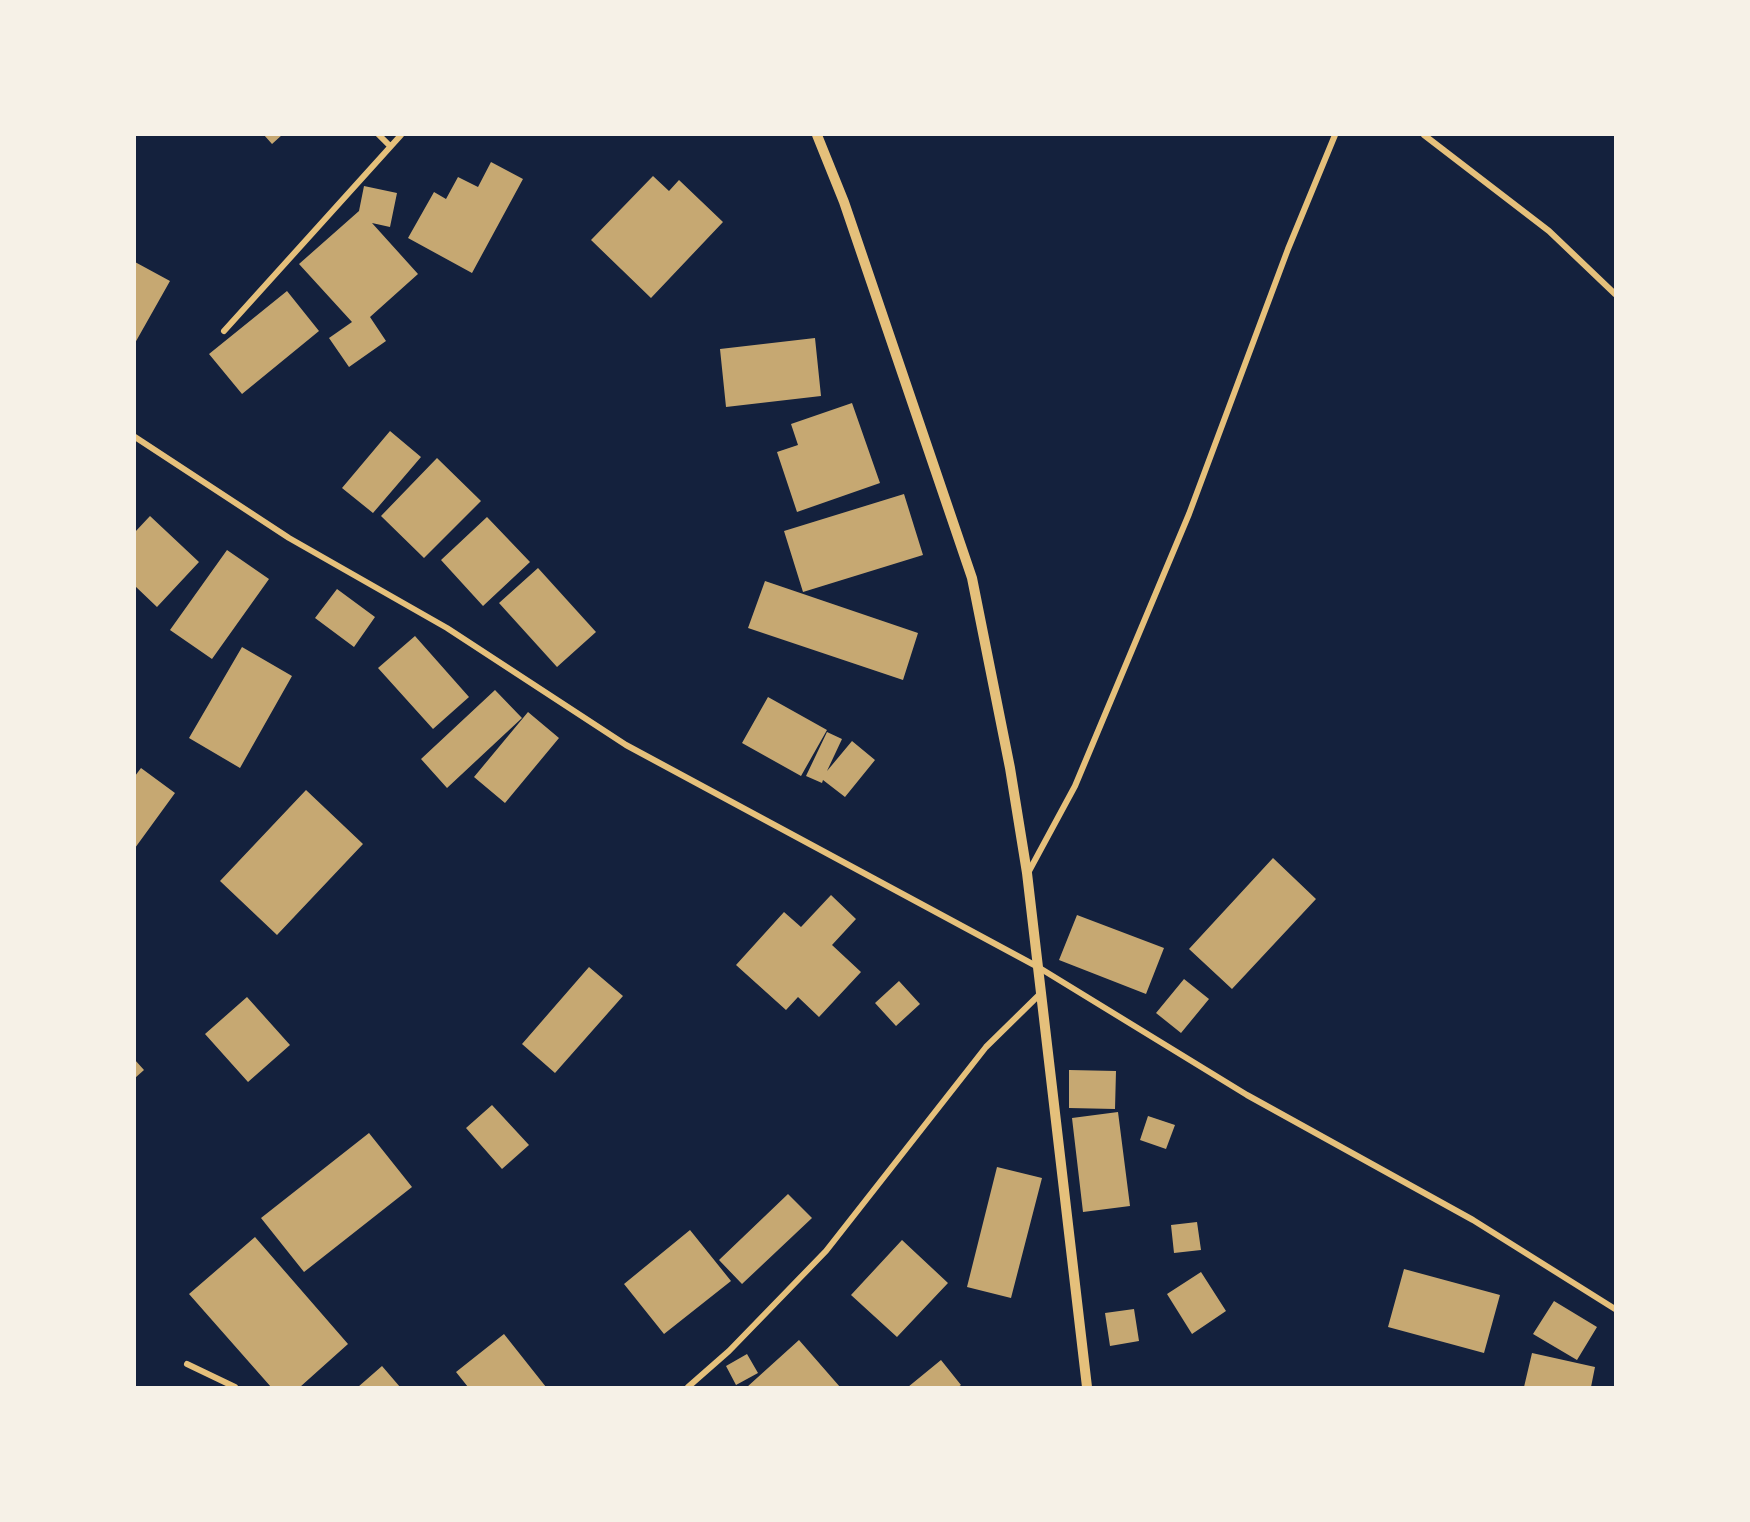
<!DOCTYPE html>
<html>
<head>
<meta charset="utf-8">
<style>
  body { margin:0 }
  #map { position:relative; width:1750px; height:1522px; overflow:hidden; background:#14213d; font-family:"Space Grotesk",sans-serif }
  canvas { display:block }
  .frame { position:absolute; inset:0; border:136px solid #f6f1e7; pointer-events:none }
</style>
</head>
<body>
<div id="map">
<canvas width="1750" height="1522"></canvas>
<div class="frame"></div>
</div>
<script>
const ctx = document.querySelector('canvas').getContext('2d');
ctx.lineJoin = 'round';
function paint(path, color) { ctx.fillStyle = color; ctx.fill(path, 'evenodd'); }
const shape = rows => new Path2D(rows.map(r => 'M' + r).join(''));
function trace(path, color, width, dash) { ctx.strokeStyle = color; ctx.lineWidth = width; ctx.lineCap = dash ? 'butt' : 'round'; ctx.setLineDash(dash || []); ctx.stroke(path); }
paint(shape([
  [264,135,282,135,272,144],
  [491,162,523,179,472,273,408,238,434,192,446,199,458,177,478,187],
  [653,176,669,191,679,180,723,222,651,298,591,240],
  [364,186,397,193,390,227,372,223,418,274,370,317,386,341,349,367,329,338,352,322,299,264,359,211],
  [135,262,170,281,135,343],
  [287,291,319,331,242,394,209,354],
  [815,338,821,396,726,407,720,349],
  [852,403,880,483,797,512,777,452,798,445,791,424],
  [390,431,421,457,373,513,342,488],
  [437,458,481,501,424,558,381,516],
  [904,494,923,555,803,592,784,531],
  [150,516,199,562,157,607,135,586,135,532],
  [487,517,530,562,483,606,441,560],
  [227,550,269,579,212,659,170,630],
  [538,568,596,632,557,667,499,603],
  [765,581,918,633,903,680,748,628],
  [337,589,375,617,354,647,315,618],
  [415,636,469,697,433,729,378,668],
  [242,647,292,676,240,768,189,738],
  [495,690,522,718,447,788,421,759],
  [768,697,827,730,801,776,742,743],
  [528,712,559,738,505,803,474,777],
  [827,732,842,739,827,771,852,741,875,760,845,797,823,780,822,783,806,776],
  [141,768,175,793,135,848,135,776],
  [306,790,363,844,277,935,220,881],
  [1273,858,1316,899,1232,989,1189,949],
  [831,895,856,919,832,945,861,972,819,1017,798,997,786,1010,736,965,784,912,801,927],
  [1077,915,1164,948,1146,994,1059,960],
  [589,967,623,996,555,1073,522,1044],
  [1184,979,1209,999,1181,1033,1156,1013],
  [899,981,920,1004,896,1026,875,1003],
  [247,997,290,1045,248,1082,205,1034],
  [135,1060,144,1070,135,1078],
  [1069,1070,1116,1071,1115,1109,1069,1108],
  [492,1105,529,1145,502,1169,466,1128],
  [1118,1112,1130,1206,1083,1212,1072,1118],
  [1148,1116,1175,1125,1166,1149,1140,1140],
  [369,1133,412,1187,304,1272,261,1218],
  [997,1167,1042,1178,1011,1298,967,1287],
  [788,1194,812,1218,742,1284,719,1260],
  [1197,1222,1201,1250,1174,1253,1171,1225],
  [690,1230,731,1281,664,1334,624,1284],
  [255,1237,348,1344,300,1387,271,1387,189,1294],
  [902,1240,948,1283,897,1337,851,1295],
  [1404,1269,1500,1295,1484,1353,1388,1327],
  [1201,1272,1226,1311,1192,1334,1167,1294],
  [1554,1301,1597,1327,1577,1360,1533,1334],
  [1134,1309,1139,1341,1110,1346,1105,1313],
  [504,1334,546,1387,468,1387,456,1372],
  [799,1340,840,1387,747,1387],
  [1532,1353,1595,1367,1591,1387,1524,1387],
  [747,1354,758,1373,736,1385,726,1366],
  [941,1360,961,1385,958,1387,908,1387],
  [382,1366,400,1387,358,1387]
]), '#c6a872');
trace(shape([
  [379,135,390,146],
  [1424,135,1549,231,1615,294],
  [224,331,401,135],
  [135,437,289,538,447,628,626,745,1038,967,1247,1095,1473,1220,1615,1309],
  [1028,873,1075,786,1189,514,1288,249,1335,135],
  [187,1364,235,1387],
  [688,1387,729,1351,826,1251,986,1047,1041,993]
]), '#e5c07b', 6);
trace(shape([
  [817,135,844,202,972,578,1010,768,1027,873,1087,1387]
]), '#e5c07b', 10);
</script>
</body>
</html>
